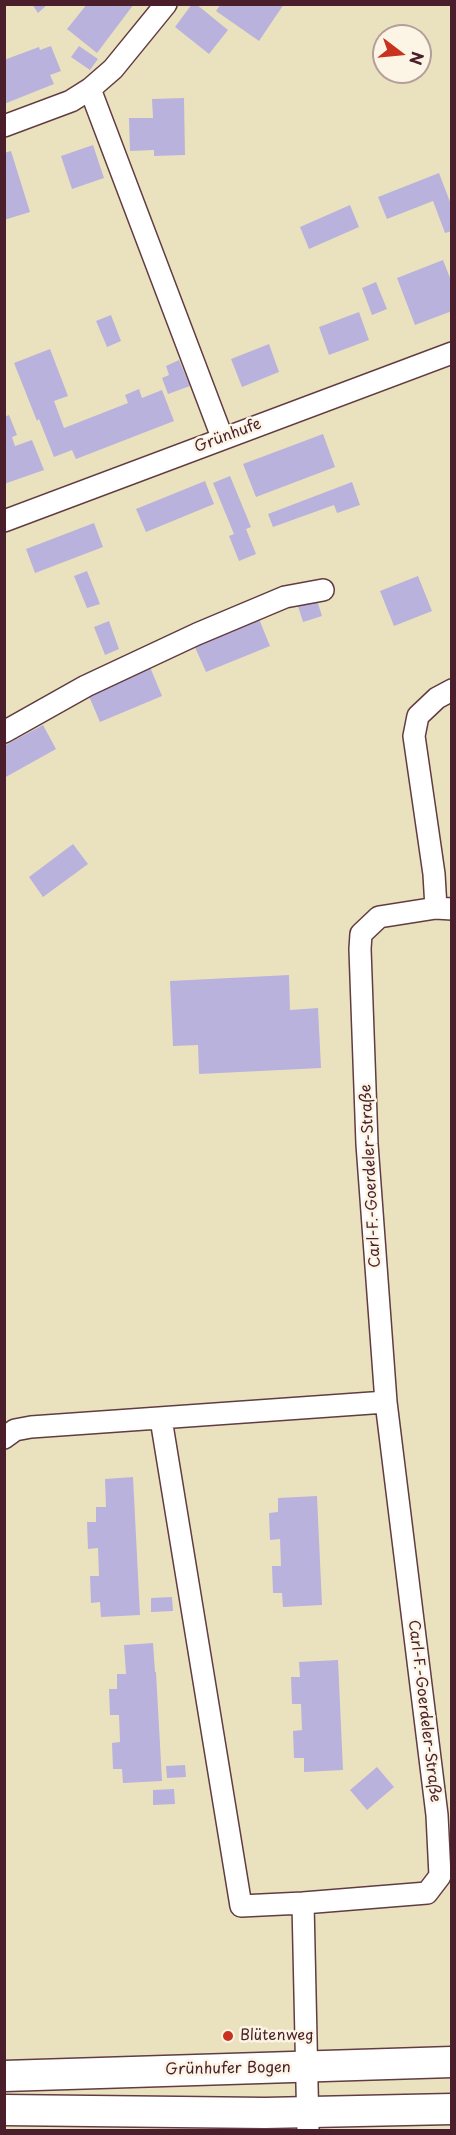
<!DOCTYPE html>
<html>
<head>
<meta charset="utf-8">
<style>
  body { margin:0 }
  #map { position:relative; width:456px; height:2135px; overflow:hidden; background:#eae2bf; font-family:"Playpen Sans",sans-serif }
  canvas { display:block }
  .frame { position:absolute; inset:0; border:6px solid #4a1f2b; pointer-events:none }
  .north { position:absolute; left:372px; top:24px; width:60px; height:60px; box-sizing:border-box; background:#fcf5e5; border:2px solid #b59f9b; border-radius:50%; rotate:106deg; font-size:16px; font-weight:700; line-height:24px; text-align:center; color:#4a1f2b }
  .north::after { content:''; display:block; margin:auto; width:21px; height:27px; background:#c8321e; clip-path:polygon(50% 0,100% 100%,50% 72%,0 100%) }
</style>
</head>
<body>
<div id="map">
<canvas width="456" height="2135"></canvas>
<div class="frame"></div>
<div class="north">N</div>
</div>
<script>
const ctx = document.querySelector('canvas').getContext('2d');
ctx.lineJoin = 'round';
function paint(path, color) { ctx.fillStyle = color; ctx.fill(path, 'evenodd'); }
const shape = rows => new Path2D(rows.map(r => 'M' + r).join(''));
function trace(path, color, width, dash) { ctx.strokeStyle = color; ctx.lineWidth = width; ctx.lineCap = dash ? 'butt' : 'round'; ctx.setLineDash(dash || []); ctx.stroke(path); }
function drawText(font, color, halo, rows, align = 'center') {
  ctx.font = font + ' "Playpen Sans",sans-serif'; ctx.lineWidth = 5; ctx.setLineDash([]); ctx.textBaseline = 'middle'; ctx.strokeStyle = halo; ctx.fillStyle = color; for (const [text, x, y, turn = 0] of rows) {
    ctx.save(); ctx.translate(x, y); ctx.rotate((+turn || 0) * Math.PI / 180); ctx.textAlign = isNaN(turn) ? turn : align; if (halo) ctx.strokeText(text, 0, 0); ctx.fillText(text, 0, 0); ctx.restore();
  }
}
paint(shape([
  [32,4,48,4,38,13],
  [87,4,134,4,97,53,67,29],
  [192,4,196,4,228,30,209,54,175,27],
  [221,4,284,4,259,41,216,11],
  [51,46,61,71,50,75,54,84,4,104,4,60,39,47,40,50],
  [79,46,98,59,90,70,71,57],
  [184,98,185,155,154,156,154,150,130,151,129,118,153,118,152,99],
  [93,145,104,178,72,189,61,156],
  [11,151,30,212,4,220,4,153],
  [439,173,452,207,452,231,445,233,433,201,387,219,378,197],
  [350,205,359,227,309,249,300,227],
  [443,260,452,283,452,311,415,325,397,278],
  [376,282,387,309,372,315,362,288],
  [359,312,369,340,329,355,319,327],
  [111,315,121,341,107,347,96,321],
  [269,344,279,372,242,387,231,359],
  [50,349,68,396,54,401,64,428,128,403,125,395,139,389,142,398,162,390,174,421,76,459,72,450,54,457,39,419,37,421,14,363],
  [179,360,190,386,168,394,162,378,169,375,166,366],
  [9,415,17,435,12,437,15,446,32,440,44,470,4,484,4,417],
  [323,434,335,467,256,497,243,464],
  [230,476,251,527,246,529,256,554,239,561,229,536,234,534,213,483],
  [205,481,214,504,146,532,136,509],
  [352,482,360,505,337,513,334,505,273,527,268,514],
  [94,523,103,547,35,573,26,549],
  [87,571,100,604,87,608,74,576],
  [418,576,432,611,394,626,380,591],
  [316,597,322,616,303,622,297,603],
  [259,619,270,646,206,672,194,645],
  [109,621,119,649,105,655,94,627],
  [150,667,162,696,100,722,88,694],
  [43,725,56,749,4,778,4,746],
  [73,844,88,864,43,897,29,877],
  [289,975,290,1010,318,1008,321,1068,199,1074,198,1045,173,1046,170,981],
  [133,1477,140,1615,101,1617,100,1602,91,1603,90,1576,99,1576,98,1548,88,1549,87,1522,96,1522,96,1507,106,1507,105,1479],
  [317,1496,322,1605,283,1607,282,1593,273,1593,272,1566,281,1566,280,1539,270,1540,269,1513,278,1512,278,1498],
  [172,1597,173,1611,151,1612,151,1598],
  [153,1643,155,1672,156,1672,162,1781,123,1783,122,1769,113,1769,112,1743,120,1742,119,1715,110,1715,109,1689,117,1689,117,1674,126,1674,124,1645],
  [338,1660,343,1770,304,1772,304,1758,294,1758,293,1731,302,1730,301,1704,292,1704,291,1677,300,1677,299,1662],
  [185,1765,186,1777,167,1778,166,1766],
  [377,1767,394,1787,367,1810,350,1790],
  [174,1789,175,1804,153,1805,153,1790]
]), '#b9b2dd');
const street = shape([
  [90,89,222,437],
  [4,126,71,101,90,89,113,69,166,4],
  [4,521,452,353],
  [4,732,86,686,197,634,285,597,323,590],
  [436,908,434,874,414,736,418,716,437,698,452,690],
  [161,1419,241,1906,303,1903],
  [4,1438,15,1430,31,1427,386,1402],
  [308,2130,303,1903,427,1893,440,1876,437,1815,386,1402,367,1144,360,949,361,934,379,917,436,908,452,909]
]);
const secondary = shape([
  [4,2076,452,2062],
  [4,2110,265,2113,452,2109]
]);
trace(street, '#623c41', 24);
trace(secondary, '#623c41', 33);
trace(street, '#fff', 21);
trace(secondary, '#fff', 30);
for (const [x, y, r, color] of [
  [228,2036,6,"#c8321e"]
]) { const dot = new Path2D(); dot.arc(x, y, r, 0, 2 * Math.PI); ctx.fillStyle = color; ctx.fill(dot); trace(dot, '#fcf5e5', 2); }
drawText('15px', '#4a1f2b', '#fcf5e5', [
  ["Grünhufe",228,436,-21],
  ["Carl-F.-Goerdeler-Straße",371,1176,-93],
  ["Carl-F.-Goerdeler-Straße",424,1711,83],
  ["Grünhufer Bogen",228,2069,-1]
]);
drawText('15px', '#4a1f2b', '#fcf5e5', [
  ["Blütenweg",240,2036]
], 'left');
</script>
</body>
</html>
